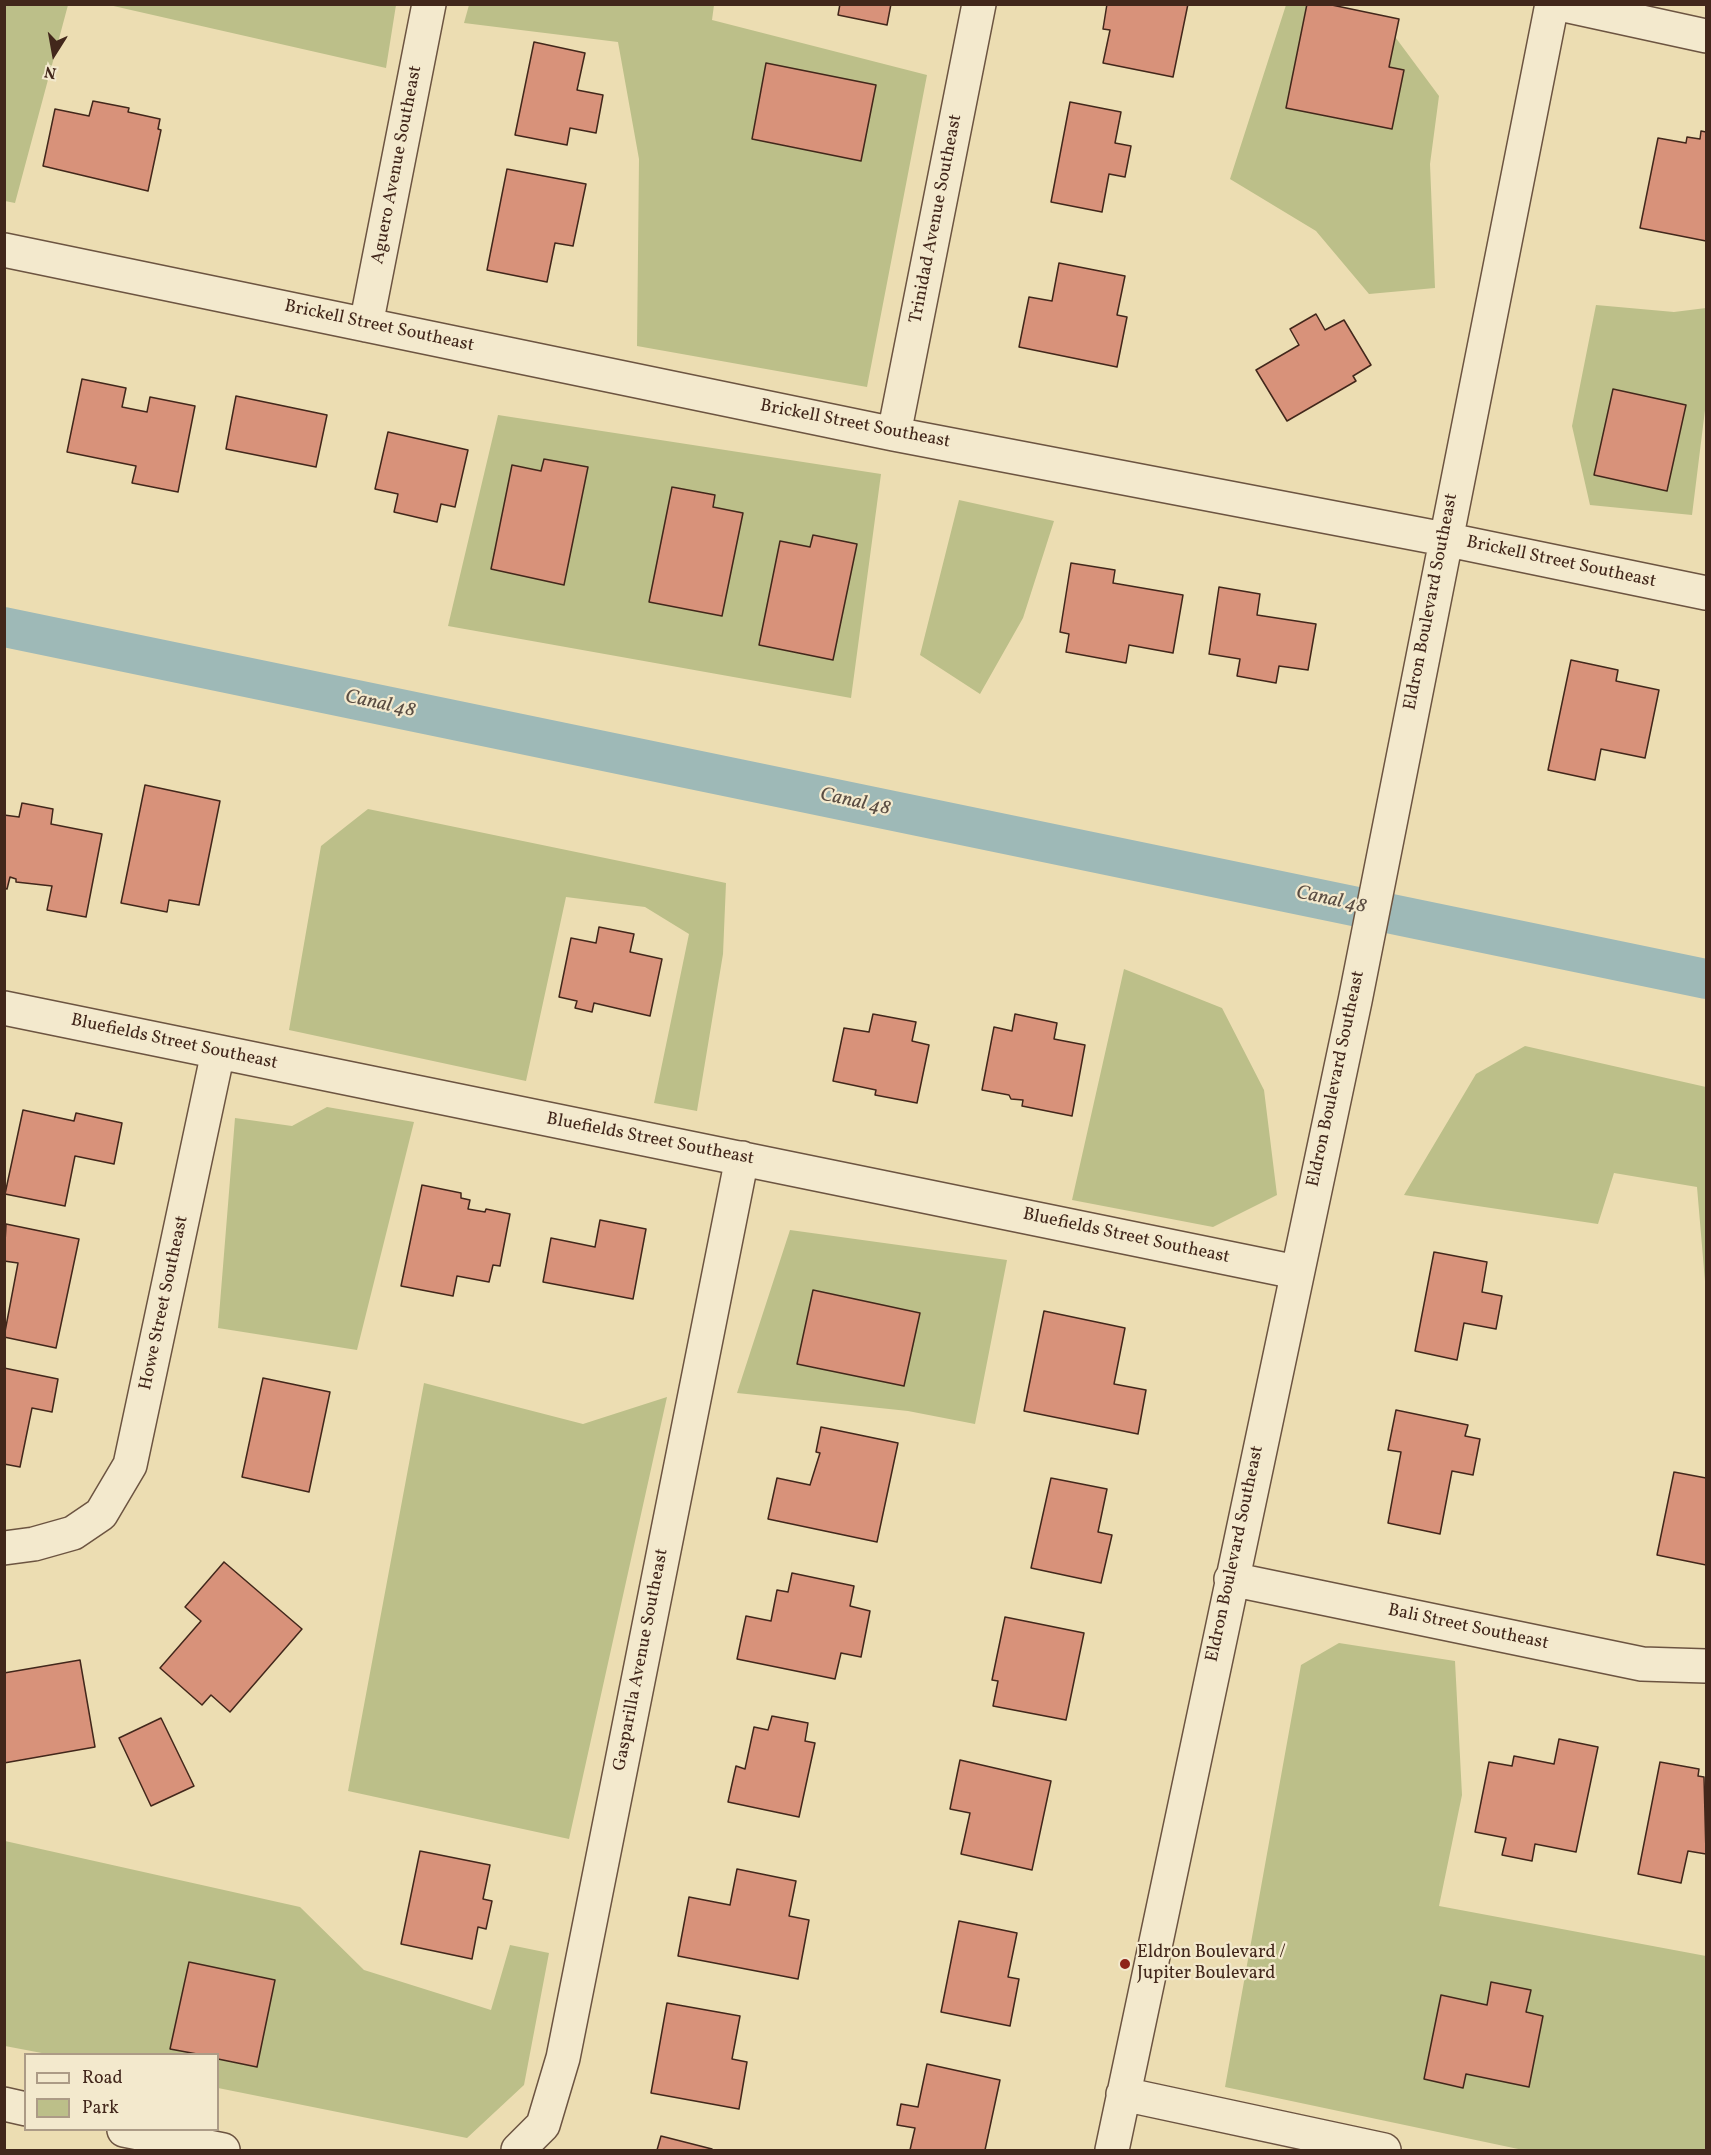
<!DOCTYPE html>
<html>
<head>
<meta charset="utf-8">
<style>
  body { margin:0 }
  #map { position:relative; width:1711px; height:2155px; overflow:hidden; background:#ecddb2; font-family:Vollkorn,serif }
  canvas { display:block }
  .frame { position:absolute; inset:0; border:6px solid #42271b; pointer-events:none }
  .legend { position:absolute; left:24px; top:2053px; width:195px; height:78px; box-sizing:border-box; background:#f3e9cd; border:2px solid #ac9b86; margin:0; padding:8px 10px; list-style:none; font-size:18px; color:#42271b }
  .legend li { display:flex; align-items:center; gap:12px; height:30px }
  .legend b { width:30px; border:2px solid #ac9b86 }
  .north { position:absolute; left:24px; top:24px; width:60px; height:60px; -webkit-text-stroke:4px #f3e9cd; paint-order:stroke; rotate:191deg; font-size:16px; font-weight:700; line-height:24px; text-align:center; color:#42271b }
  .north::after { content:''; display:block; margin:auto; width:21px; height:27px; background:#42271b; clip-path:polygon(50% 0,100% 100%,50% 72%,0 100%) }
</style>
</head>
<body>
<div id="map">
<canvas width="1711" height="2155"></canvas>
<div class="frame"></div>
<ul class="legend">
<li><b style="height:8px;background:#f3e9cd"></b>Road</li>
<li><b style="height:16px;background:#bcbf89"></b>Park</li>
</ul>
<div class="north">N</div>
</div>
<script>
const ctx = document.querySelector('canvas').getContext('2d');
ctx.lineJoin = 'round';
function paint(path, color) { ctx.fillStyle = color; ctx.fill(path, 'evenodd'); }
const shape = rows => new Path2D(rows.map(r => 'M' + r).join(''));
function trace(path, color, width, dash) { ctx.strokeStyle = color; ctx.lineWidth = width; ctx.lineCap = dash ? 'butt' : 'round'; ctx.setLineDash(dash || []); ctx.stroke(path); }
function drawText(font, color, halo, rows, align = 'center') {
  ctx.font = font + ' Vollkorn,serif'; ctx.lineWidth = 4.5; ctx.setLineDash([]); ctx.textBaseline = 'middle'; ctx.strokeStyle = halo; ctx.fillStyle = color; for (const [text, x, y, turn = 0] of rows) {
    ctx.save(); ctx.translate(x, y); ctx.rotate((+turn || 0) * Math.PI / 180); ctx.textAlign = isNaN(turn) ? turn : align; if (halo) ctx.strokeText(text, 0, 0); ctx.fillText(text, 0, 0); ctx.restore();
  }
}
paint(shape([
  [4,5,68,5,15,203,5,201],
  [109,5,396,5,386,68],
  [469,5,714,5,712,20,927,75,867,387,637,346,639,159,618,42,464,23],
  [1286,5,1334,5,1387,26,1439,96,1430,164,1435,288,1369,294,1316,231,1230,179],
  [1596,305,1674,312,1706,308,1706,402,1692,515,1590,505,1572,426],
  [498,415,881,474,851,698,448,626],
  [959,500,1054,521,1023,618,980,694,920,655],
  [368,809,726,883,723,954,697,1111,654,1103,689,934,645,907,566,897,526,1081,289,1030,321,846],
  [1124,969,1222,1008,1264,1090,1277,1195,1213,1227,1072,1200],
  [1525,1046,1706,1087,1706,1293,1697,1187,1614,1173,1598,1224,1404,1195,1476,1074],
  [327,1107,414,1122,357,1350,218,1328,235,1118,292,1126],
  [790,1230,1007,1260,975,1424,908,1411,737,1393],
  [424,1383,583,1424,667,1397,569,1839,348,1791],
  [1339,1643,1455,1661,1462,1795,1439,1906,1706,1956,1706,2150,1523,2150,1225,2087,1301,1665],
  [5,1841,300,1907,364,1970,491,2010,510,1945,549,1953,524,2085,467,2138,218,2088,218,2054,47,2054,5,2046]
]), '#bcbf89');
trace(shape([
  [4,627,1706,979]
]), '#9eb9b7', 40);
const building = shape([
  [840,4,891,4,887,25,838,15,840,4],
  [1107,4,1188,4,1173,77,1103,63,1110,30,1103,29,1107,4],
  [1307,4,1327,4,1399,19,1389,67,1404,70,1392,129,1286,108,1307,4],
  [534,42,585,53,577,90,603,95,596,133,570,128,567,145,515,135,534,42],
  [766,63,876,85,861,161,752,139,766,63],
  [93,101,129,108,128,112,160,119,158,129,161,130,148,191,43,166,55,109,89,116,93,101],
  [1070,102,1121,112,1115,143,1131,146,1125,177,1109,174,1102,212,1051,202,1070,102],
  [1701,131,1706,132,1706,241,1640,228,1658,138,1686,143,1687,137,1700,139,1701,131],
  [507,169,586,184,573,246,555,243,547,282,487,270,507,169],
  [1059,263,1125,276,1117,315,1127,317,1117,367,1019,347,1029,297,1052,301,1059,263],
  [1316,314,1325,330,1344,320,1371,365,1353,376,1356,381,1287,421,1256,370,1299,345,1290,329,1316,314],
  [82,379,126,388,122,407,147,412,150,397,195,406,178,492,132,483,136,466,67,452,82,379],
  [1613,389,1686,405,1667,491,1594,475,1613,389],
  [236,396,327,415,316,467,226,449,236,396],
  [388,432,468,450,455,507,441,504,437,522,394,512,398,494,375,489,388,432],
  [544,459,588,467,564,585,491,569,512,465,541,471,544,459],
  [672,487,715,495,713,507,743,513,722,616,649,602,672,487],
  [813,535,857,544,833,660,759,645,780,541,810,547,813,535],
  [1071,563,1115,570,1113,583,1183,595,1173,653,1129,645,1126,663,1066,652,1069,634,1060,632,1071,563],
  [1219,587,1260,594,1257,615,1316,624,1308,670,1279,666,1276,683,1237,676,1240,659,1209,654,1219,587],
  [1571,660,1618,670,1616,681,1659,690,1645,758,1601,749,1595,780,1548,770,1571,660],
  [145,785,220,801,199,905,169,900,167,912,121,903,145,785],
  [22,803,53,809,51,824,102,834,86,917,47,910,52,886,16,882,16,879,10,877,7,889,4,888,4,815,19,817,22,803],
  [599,927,634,934,630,952,662,959,650,1016,594,1003,592,1012,575,1008,577,1001,559,997,571,938,596,943,599,927],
  [873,1014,916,1022,912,1041,929,1045,917,1103,875,1095,876,1090,833,1081,844,1028,869,1032,873,1014],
  [1015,1014,1057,1023,1054,1039,1085,1045,1072,1116,1022,1106,1023,1100,1011,1099,1009,1095,982,1090,994,1027,1012,1031,1015,1014],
  [23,1110,74,1121,76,1113,122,1123,114,1164,75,1156,65,1206,5,1194,23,1110],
  [422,1185,461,1193,461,1198,470,1200,468,1209,485,1212,486,1209,510,1214,500,1266,493,1265,489,1282,457,1276,453,1296,401,1286,422,1185],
  [600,1220,646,1229,633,1299,543,1282,551,1238,595,1247,600,1220],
  [6,1224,79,1239,56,1348,4,1337,18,1263,4,1261,6,1224],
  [1434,1252,1487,1262,1482,1292,1502,1296,1496,1329,1464,1323,1457,1360,1415,1351,1434,1252],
  [813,1290,920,1313,904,1386,797,1364,813,1290],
  [1044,1311,1125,1328,1114,1384,1146,1390,1138,1434,1024,1411,1044,1311],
  [4,1368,58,1379,52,1412,32,1408,20,1467,4,1464,4,1368],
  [263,1378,330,1392,309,1492,242,1477,263,1378],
  [1396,1410,1468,1425,1465,1436,1480,1439,1473,1475,1452,1471,1440,1534,1388,1523,1401,1452,1388,1450,1396,1410],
  [821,1427,898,1443,877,1542,768,1519,777,1478,810,1485,820,1453,816,1452,821,1427],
  [1674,1472,1706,1478,1706,1565,1657,1555,1674,1472],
  [1051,1478,1107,1489,1098,1532,1112,1535,1101,1583,1031,1568,1051,1478],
  [224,1562,302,1629,230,1712,211,1695,202,1705,160,1668,201,1621,185,1607,224,1562],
  [792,1573,854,1586,850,1606,870,1611,861,1657,841,1653,835,1679,737,1659,746,1616,771,1621,777,1590,788,1592,792,1573],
  [1005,1617,1084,1633,1066,1720,993,1706,998,1681,992,1680,1005,1617],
  [80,1660,95,1747,4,1763,4,1673,80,1660],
  [772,1716,808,1723,805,1741,815,1743,799,1817,728,1802,736,1766,745,1769,754,1727,768,1730,772,1716],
  [161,1718,194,1786,151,1806,119,1738,161,1718],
  [1559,1739,1598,1747,1576,1852,1535,1844,1532,1861,1502,1855,1506,1838,1475,1832,1489,1762,1512,1766,1514,1756,1554,1764,1559,1739],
  [960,1760,1051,1781,1032,1870,961,1854,970,1813,950,1809,960,1760],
  [1660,1762,1699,1769,1698,1776,1704,1777,1706,1854,1688,1851,1681,1883,1638,1874,1660,1762],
  [420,1851,490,1865,483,1899,492,1901,486,1929,478,1927,472,1959,401,1944,420,1851],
  [737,1869,796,1881,789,1916,809,1920,798,1979,678,1956,689,1897,730,1905,737,1869],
  [959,1921,1017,1933,1008,1977,1019,1979,1010,2026,941,2012,959,1921],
  [189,1962,275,1980,257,2067,218,2059,218,2054,197,2054,170,2049,189,1962],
  [1491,1982,1531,1990,1526,2012,1543,2016,1529,2087,1466,2074,1463,2088,1424,2079,1441,1995,1487,2005,1491,1982],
  [667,2003,740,2016,732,2059,747,2062,739,2109,651,2093,667,2003],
  [927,2064,1000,2080,985,2150,910,2150,915,2128,897,2125,901,2104,918,2107,927,2064],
  [661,2136,712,2149,711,2150,657,2150,661,2136]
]);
paint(building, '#d8927a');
trace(building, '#42271b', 1.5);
const minor = shape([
  [1559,4,1706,36],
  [4,250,894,434,1444,539,1706,593],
  [366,325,429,4],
  [894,434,979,4],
  [4,1008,1296,1272],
  [4,1548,34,1544,73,1533,101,1514,130,1465,218,1052],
  [1231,1579,1642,1664,1706,1666],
  [1123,2094,1384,2150],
  [4,2104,26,2109],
  [124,2130,223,2150],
  [518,2150,543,2125,563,2058,742,1158],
  [1112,2150,1355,1001,1552,4]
]);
trace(minor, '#6c5441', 36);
trace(minor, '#f3e9cd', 33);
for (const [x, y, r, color] of [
  [1125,1964,6,"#8f2418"]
]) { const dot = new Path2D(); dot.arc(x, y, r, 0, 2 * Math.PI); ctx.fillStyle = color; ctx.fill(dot); trace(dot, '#f3e9cd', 2); }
drawText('18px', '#42271b', '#f3e9cd', [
  ["Aguero Avenue Southeast",398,165,-79],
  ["Trinidad Avenue Southeast",937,219,-79],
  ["Brickell Street Southeast",379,327,12],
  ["Brickell Street Southeast",855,425,11],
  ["Brickell Street Southeast",1561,563,12],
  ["Eldron Boulevard Southeast",1432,602,-79],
  ["Bluefields Street Southeast",174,1043,12],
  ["Eldron Boulevard Southeast",1337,1079,-78],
  ["Bluefields Street Southeast",650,1140,11],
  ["Bluefields Street Southeast",1126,1237,12],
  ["Howe Street Southeast",165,1303,-78],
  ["Eldron Boulevard Southeast",1236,1554,-78],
  ["Bali Street Southeast",1468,1628,12],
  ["Gasparilla Avenue Southeast",642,1660,-79]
]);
drawText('18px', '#42271b', '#f3e9cd', [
  ["Eldron Boulevard /",1137,1954],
  ["Jupiter Boulevard",1137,1975]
], 'left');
drawText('italic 20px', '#594c42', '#f3e9cd', [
  ["Canal 48",380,705,12],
  ["Canal 48",855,803,12],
  ["Canal 48",1331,901,12]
]);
</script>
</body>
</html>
